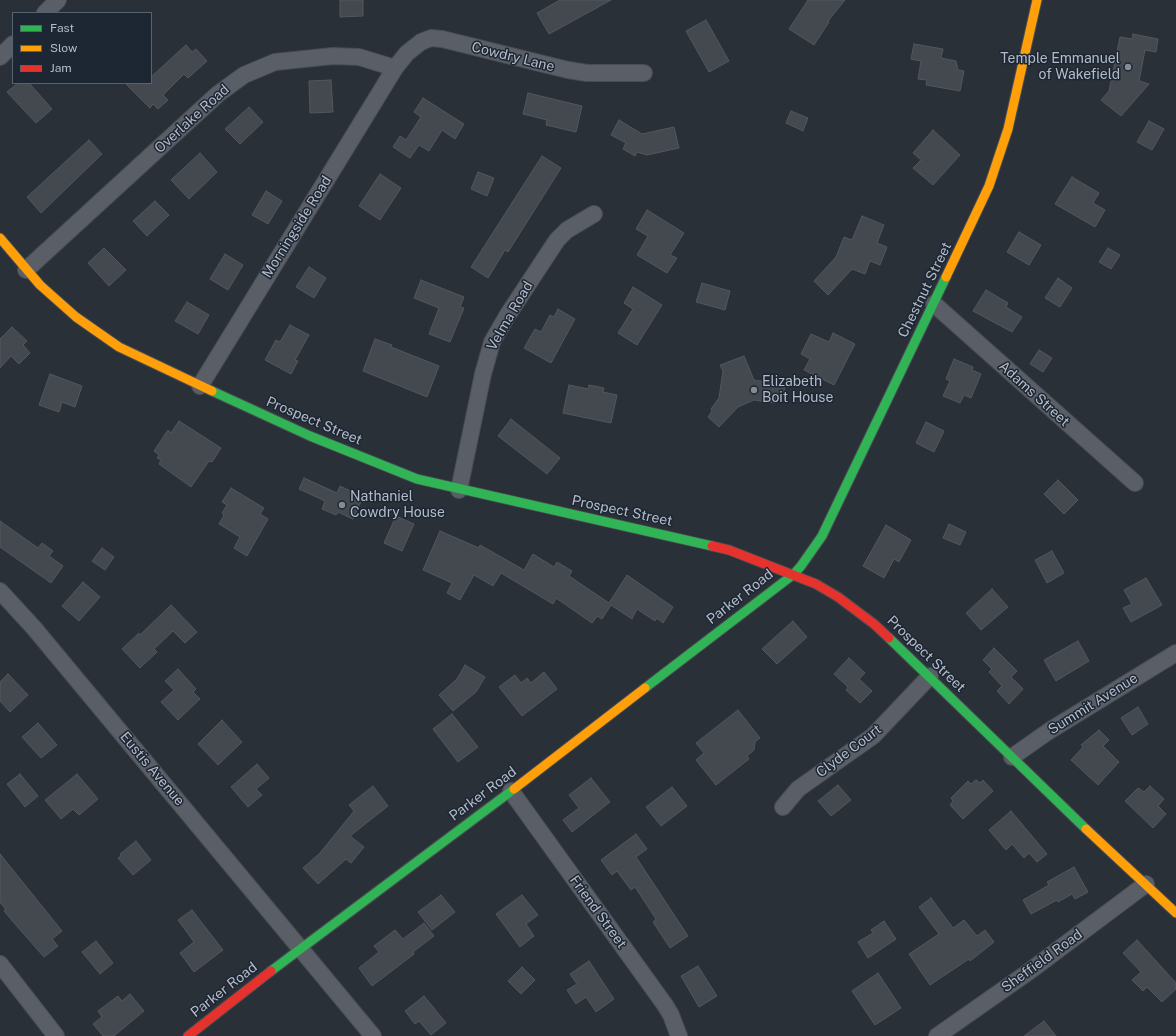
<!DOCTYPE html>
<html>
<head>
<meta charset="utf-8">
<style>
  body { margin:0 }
  #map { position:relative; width:1176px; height:1036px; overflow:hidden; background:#2a3038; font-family:"Public Sans",sans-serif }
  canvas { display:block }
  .legend { position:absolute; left:12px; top:12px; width:140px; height:72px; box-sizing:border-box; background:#1d2633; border:1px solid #59626f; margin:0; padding:5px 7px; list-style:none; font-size:12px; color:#b4bcc9 }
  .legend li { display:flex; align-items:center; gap:8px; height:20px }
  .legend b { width:20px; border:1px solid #59626f }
</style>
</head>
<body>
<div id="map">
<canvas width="1176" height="1036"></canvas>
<ul class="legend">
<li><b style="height:5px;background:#30b455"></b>Fast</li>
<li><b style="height:5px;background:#ff9f0a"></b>Slow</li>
<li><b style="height:5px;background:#e5322d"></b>Jam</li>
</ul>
</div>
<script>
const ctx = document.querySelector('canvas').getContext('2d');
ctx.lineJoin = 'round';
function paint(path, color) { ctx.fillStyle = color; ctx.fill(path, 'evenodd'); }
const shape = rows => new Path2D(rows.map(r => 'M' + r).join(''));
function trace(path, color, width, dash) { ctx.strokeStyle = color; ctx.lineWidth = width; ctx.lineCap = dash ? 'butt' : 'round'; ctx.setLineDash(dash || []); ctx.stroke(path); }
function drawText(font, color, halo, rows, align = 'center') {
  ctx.font = font + ' "Public Sans",sans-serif'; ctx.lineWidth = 3; ctx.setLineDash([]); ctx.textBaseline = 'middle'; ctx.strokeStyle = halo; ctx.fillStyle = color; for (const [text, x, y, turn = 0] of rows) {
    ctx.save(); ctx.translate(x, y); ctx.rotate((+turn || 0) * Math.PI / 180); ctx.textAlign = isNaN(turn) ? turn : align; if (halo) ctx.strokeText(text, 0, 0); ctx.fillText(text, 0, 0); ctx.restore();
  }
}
const building = shape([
  [340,0,363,0,363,16,340,17,340,0],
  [560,0,611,0,549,34,537,13,560,0],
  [808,0,845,0,828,21,829,22,814,45,789,29,808,0],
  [706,20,729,61,709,72,686,31,706,20],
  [1133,34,1158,39,1156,52,1145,50,1139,81,1149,84,1121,116,1101,100,1109,91,1120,37,1132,39,1133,34],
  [914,44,943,49,941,58,956,61,958,70,964,71,960,91,926,85,927,80,918,79,921,61,911,59,914,44],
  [186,45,192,52,196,49,207,61,188,78,184,74,163,95,168,100,158,109,153,104,150,108,125,83,151,83,151,77,186,45],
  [331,80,333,112,310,113,309,81,331,80],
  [18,83,29,83,52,109,36,123,7,92,18,83],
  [528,93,582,106,576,132,546,125,547,120,523,114,528,93],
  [423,98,464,124,455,139,442,130,429,151,419,145,410,158,393,147,400,136,406,140,421,117,414,112,423,98],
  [249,107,263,122,240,144,225,129,249,107],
  [791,111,808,118,803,131,786,123,791,111],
  [619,120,642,134,674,127,679,148,647,155,637,152,635,156,623,149,626,143,611,135,619,120],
  [1149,121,1164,129,1152,150,1137,142,1149,121],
  [933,130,960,155,933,185,913,168,921,160,913,153,933,130],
  [89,140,102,154,41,213,27,197,89,140],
  [200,153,217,172,189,199,171,180,200,153],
  [542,156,561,168,508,252,505,250,488,278,471,267,542,156],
  [478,172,494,178,487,196,471,189,478,172],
  [380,174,401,188,380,220,359,206,380,174],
  [1072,177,1099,193,1093,203,1105,210,1095,227,1055,204,1072,177],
  [266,191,282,201,268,224,252,215,266,191],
  [155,201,169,215,147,236,133,221,155,201],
  [647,210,684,233,670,255,677,258,667,273,637,255,648,236,636,229,647,210],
  [862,216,884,225,877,243,887,247,880,265,870,261,865,274,852,269,828,295,814,281,836,257,844,237,852,240,862,216],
  [1019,232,1041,245,1029,265,1007,252,1019,232],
  [104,248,126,270,109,286,88,263,104,248],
  [1108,248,1120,255,1111,269,1099,262,1108,248],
  [225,254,243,265,228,290,210,279,225,254],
  [309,267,326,278,314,298,296,287,309,267],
  [1058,278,1072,288,1060,307,1045,298,1058,278],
  [421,280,464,297,460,307,464,308,450,342,429,334,439,308,414,298,421,280],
  [702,283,730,291,725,310,696,302,702,283],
  [633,287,662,305,637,345,618,333,633,309,624,303,633,287],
  [986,290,1008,303,1006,307,1022,317,1012,332,973,311,986,290],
  [187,302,209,315,198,334,175,321,187,302],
  [558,309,575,319,551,363,524,348,535,329,541,332,550,315,554,317,558,309],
  [290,325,309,335,295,360,298,361,291,374,265,360,276,340,280,342,290,325],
  [12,327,27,341,23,345,30,353,19,364,11,356,0,368,0,339,12,327],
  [833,333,855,344,834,385,804,370,810,359,801,354,811,334,829,342,833,333],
  [375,339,392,345,391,347,439,366,427,397,363,371,375,339],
  [1039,350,1052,358,1043,372,1030,364,1039,350],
  [744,356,754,380,785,385,783,402,775,401,775,403,754,400,738,407,719,427,708,417,712,411,711,409,719,398,723,371,720,365,744,356],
  [954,359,973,367,972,370,981,374,971,398,964,395,960,403,943,396,950,381,946,379,954,359],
  [50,374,82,386,75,407,62,402,59,412,39,405,50,374],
  [569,385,588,389,589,385,604,388,603,392,617,395,611,423,563,413,569,385],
  [511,419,560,458,547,474,498,436,511,419],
  [179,421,221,448,212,462,209,461,191,487,159,464,161,460,157,458,159,455,154,451,168,430,171,433,179,421],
  [926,422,944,431,934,452,916,443,926,422],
  [304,478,337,493,340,486,363,497,353,519,338,512,336,515,322,509,325,501,299,489,304,478],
  [1058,480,1078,500,1064,514,1044,494,1058,480],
  [231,488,264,508,260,514,268,519,247,556,234,548,240,537,219,524,224,515,222,513,227,505,222,502,231,488],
  [396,516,414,524,402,551,384,543,396,516],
  [0,521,38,548,42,543,53,551,49,556,63,566,51,583,0,547,0,521],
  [949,524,966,532,960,545,943,538,949,524],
  [886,525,911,540,899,562,894,559,884,578,863,566,886,525],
  [440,531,479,548,480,545,524,570,533,554,554,567,557,562,572,571,569,576,609,603,627,575,673,607,663,623,657,618,655,621,637,609,632,619,611,605,602,619,597,616,592,623,556,598,553,604,501,573,493,586,474,575,460,600,447,593,452,583,423,570,440,531],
  [102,548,114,557,105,570,92,561,102,548],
  [1052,551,1064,573,1047,583,1035,560,1052,551],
  [1146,578,1162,605,1131,622,1123,608,1132,604,1124,590,1146,578],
  [83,582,100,597,79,621,62,606,83,582],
  [992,589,1008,607,981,630,966,613,992,589],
  [171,605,197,632,185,643,173,631,154,649,157,652,140,668,122,649,139,633,140,635,171,605],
  [793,621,807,637,777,664,762,649,793,621],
  [1078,641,1089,661,1056,681,1044,660,1078,641],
  [994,648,1017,671,1011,677,1023,689,1009,704,997,691,1002,686,989,672,992,669,983,660,994,648],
  [849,658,865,673,859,679,872,691,860,703,846,690,848,687,834,674,849,658],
  [465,665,485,677,476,692,453,711,439,695,457,679,465,665],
  [178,669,196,689,193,692,200,699,178,720,161,702,174,690,165,681,178,669],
  [544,672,557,689,522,716,499,687,515,675,521,683,527,678,531,683,544,672],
  [8,674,28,695,10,712,0,701,0,682,8,674],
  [1138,707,1148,724,1132,735,1121,718,1138,707],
  [738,710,760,738,755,742,754,750,747,756,749,759,716,785,696,760,704,753,696,743,738,710],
  [452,714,478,747,458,762,433,729,452,714],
  [222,720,242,742,218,765,198,744,222,720],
  [38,723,57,745,41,758,22,737,38,723],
  [1099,730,1109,740,1103,746,1119,762,1098,785,1071,760,1083,747,1081,745,1099,730],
  [257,764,269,778,256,789,262,795,248,807,231,787,257,764],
  [20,774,38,796,25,807,7,784,20,774],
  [77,774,98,799,79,815,73,809,61,819,45,800,77,774],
  [591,778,610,802,572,832,563,820,579,808,569,795,591,778],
  [976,780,980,783,983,780,993,791,963,819,950,805,953,801,951,798,968,781,971,784,976,780],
  [838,785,851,800,831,816,818,801,838,785],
  [373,786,388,806,350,836,364,847,351,863,346,859,318,884,303,868,320,853,354,811,349,805,373,786],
  [1150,786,1164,799,1158,806,1166,814,1153,828,1125,801,1138,788,1144,792,1150,786],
  [672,787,687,806,661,826,646,807,672,787],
  [1011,811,1047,854,1037,862,1029,853,1024,858,1012,844,1006,850,989,830,1011,811],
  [636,834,647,849,636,857,688,936,670,948,653,922,656,919,635,887,631,890,617,871,612,875,601,860,636,834],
  [136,841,151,860,133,875,118,858,121,856,120,854,136,841],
  [0,854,62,931,52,939,58,946,44,957,15,924,4,911,6,910,0,902,0,854],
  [1074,867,1088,892,1075,899,1072,894,1058,902,1057,900,1031,914,1023,900,1049,885,1047,882,1074,867],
  [441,895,455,912,432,930,418,912,441,895],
  [522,895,538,915,526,924,534,936,520,947,496,914,522,895],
  [931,898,953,928,964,920,977,936,985,930,994,942,970,961,969,959,930,985,909,954,939,934,919,907,931,898],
  [192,910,223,950,194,972,180,953,194,942,178,920,192,910],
  [884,921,896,939,868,958,858,942,873,933,871,930,884,921],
  [424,923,434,936,413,952,414,954,372,986,359,968,379,952,374,946,395,930,403,939,424,923],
  [1137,940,1176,983,1176,989,1162,1002,1147,987,1143,991,1132,980,1141,972,1123,953,1137,940],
  [96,941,113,963,100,974,82,952,96,941],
  [589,961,614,999,596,1012,586,997,576,1004,567,990,577,984,570,974,589,961],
  [698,966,717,996,699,1007,681,976,698,966],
  [522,967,535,980,521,994,508,981,522,967],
  [878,973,901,1008,875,1025,852,991,878,973],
  [130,994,144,1011,114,1036,103,1036,93,1024,102,1017,98,1011,118,996,122,1001,130,994],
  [424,996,446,1023,431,1035,419,1021,415,1024,405,1011,424,996],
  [1044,1021,1056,1036,1024,1036,1044,1021]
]);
paint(building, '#444950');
trace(building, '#52575f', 1);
const street = shape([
  [45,13,58,0],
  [0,57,13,44],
  [26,270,218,94,244,75,275,62,333,56,359,57,395,68],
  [934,304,1135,483],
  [200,386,395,68,407,53,421,42,431,38,442,39,568,70,587,73,644,73],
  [459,490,483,374,492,342,507,316,557,240,567,230,594,214],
  [0,591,34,628,373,1036],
  [1012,757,1049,731,1176,653],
  [511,791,665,1005,671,1015,679,1036],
  [783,807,798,789,873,736,930,676],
  [0,964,56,1036],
  [937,1036,1027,973,1146,884]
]);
const fast = shape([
  [212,391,310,436,417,479,712,546],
  [889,638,1086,829],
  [645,688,794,574,801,566,822,536,946,277],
  [271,971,514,789]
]);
const slow = shape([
  [0,238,40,285,76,317,119,347,212,391],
  [946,277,989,186,1008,129,1037,0],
  [514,789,645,688],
  [1086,829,1176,913]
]);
const jam = shape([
  [712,546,729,550,816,584,838,597,874,624,889,638],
  [188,1036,271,971]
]);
trace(street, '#484c53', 18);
trace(fast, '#484c53', 11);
trace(slow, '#484c53', 11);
trace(jam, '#484c53', 11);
trace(street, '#5a5e66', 16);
trace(fast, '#30b455', 9);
trace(slow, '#ff9f0a', 9);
trace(jam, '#e5322d', 9);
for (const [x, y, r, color] of [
  [1128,67,4,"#848b96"],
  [754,390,4,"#848b96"],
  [342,505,4,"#848b96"]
]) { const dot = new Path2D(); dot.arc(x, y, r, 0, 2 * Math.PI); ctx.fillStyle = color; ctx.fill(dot); trace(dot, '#1d2633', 1.5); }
drawText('14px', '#b4bcc9', '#1d2633', [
  ["Cowdry Lane",513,57,14],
  ["Overlake Road",192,119,-42],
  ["Morningside Road",297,227,-58],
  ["Chestnut Street",925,290,-64],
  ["Velma Road",510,316,-60],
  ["Adams Street",1034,394,42],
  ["Prospect Street",314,421,23],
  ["Prospect Street",622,511,12],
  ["Parker Road",740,597,-38],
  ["Prospect Street",926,654,44],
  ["Summit Avenue",1093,704,-32],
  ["Clyde Court",849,751,-37],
  ["Eustis Avenue",152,769,50],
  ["Parker Road",483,794,-37],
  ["Friend Street",598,912,54],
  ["Sheffield Road",1042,961,-36],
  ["Parker Road",224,990,-38]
]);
drawText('14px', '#b4bcc9', '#1d2633', [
  ["Temple Emmanuel",1120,59,"right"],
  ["of Wakefield",1120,75,"right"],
  ["Elizabeth",762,382],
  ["Boit House",762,398],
  ["Nathaniel",350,497],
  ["Cowdry House",350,513]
], 'left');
</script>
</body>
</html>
